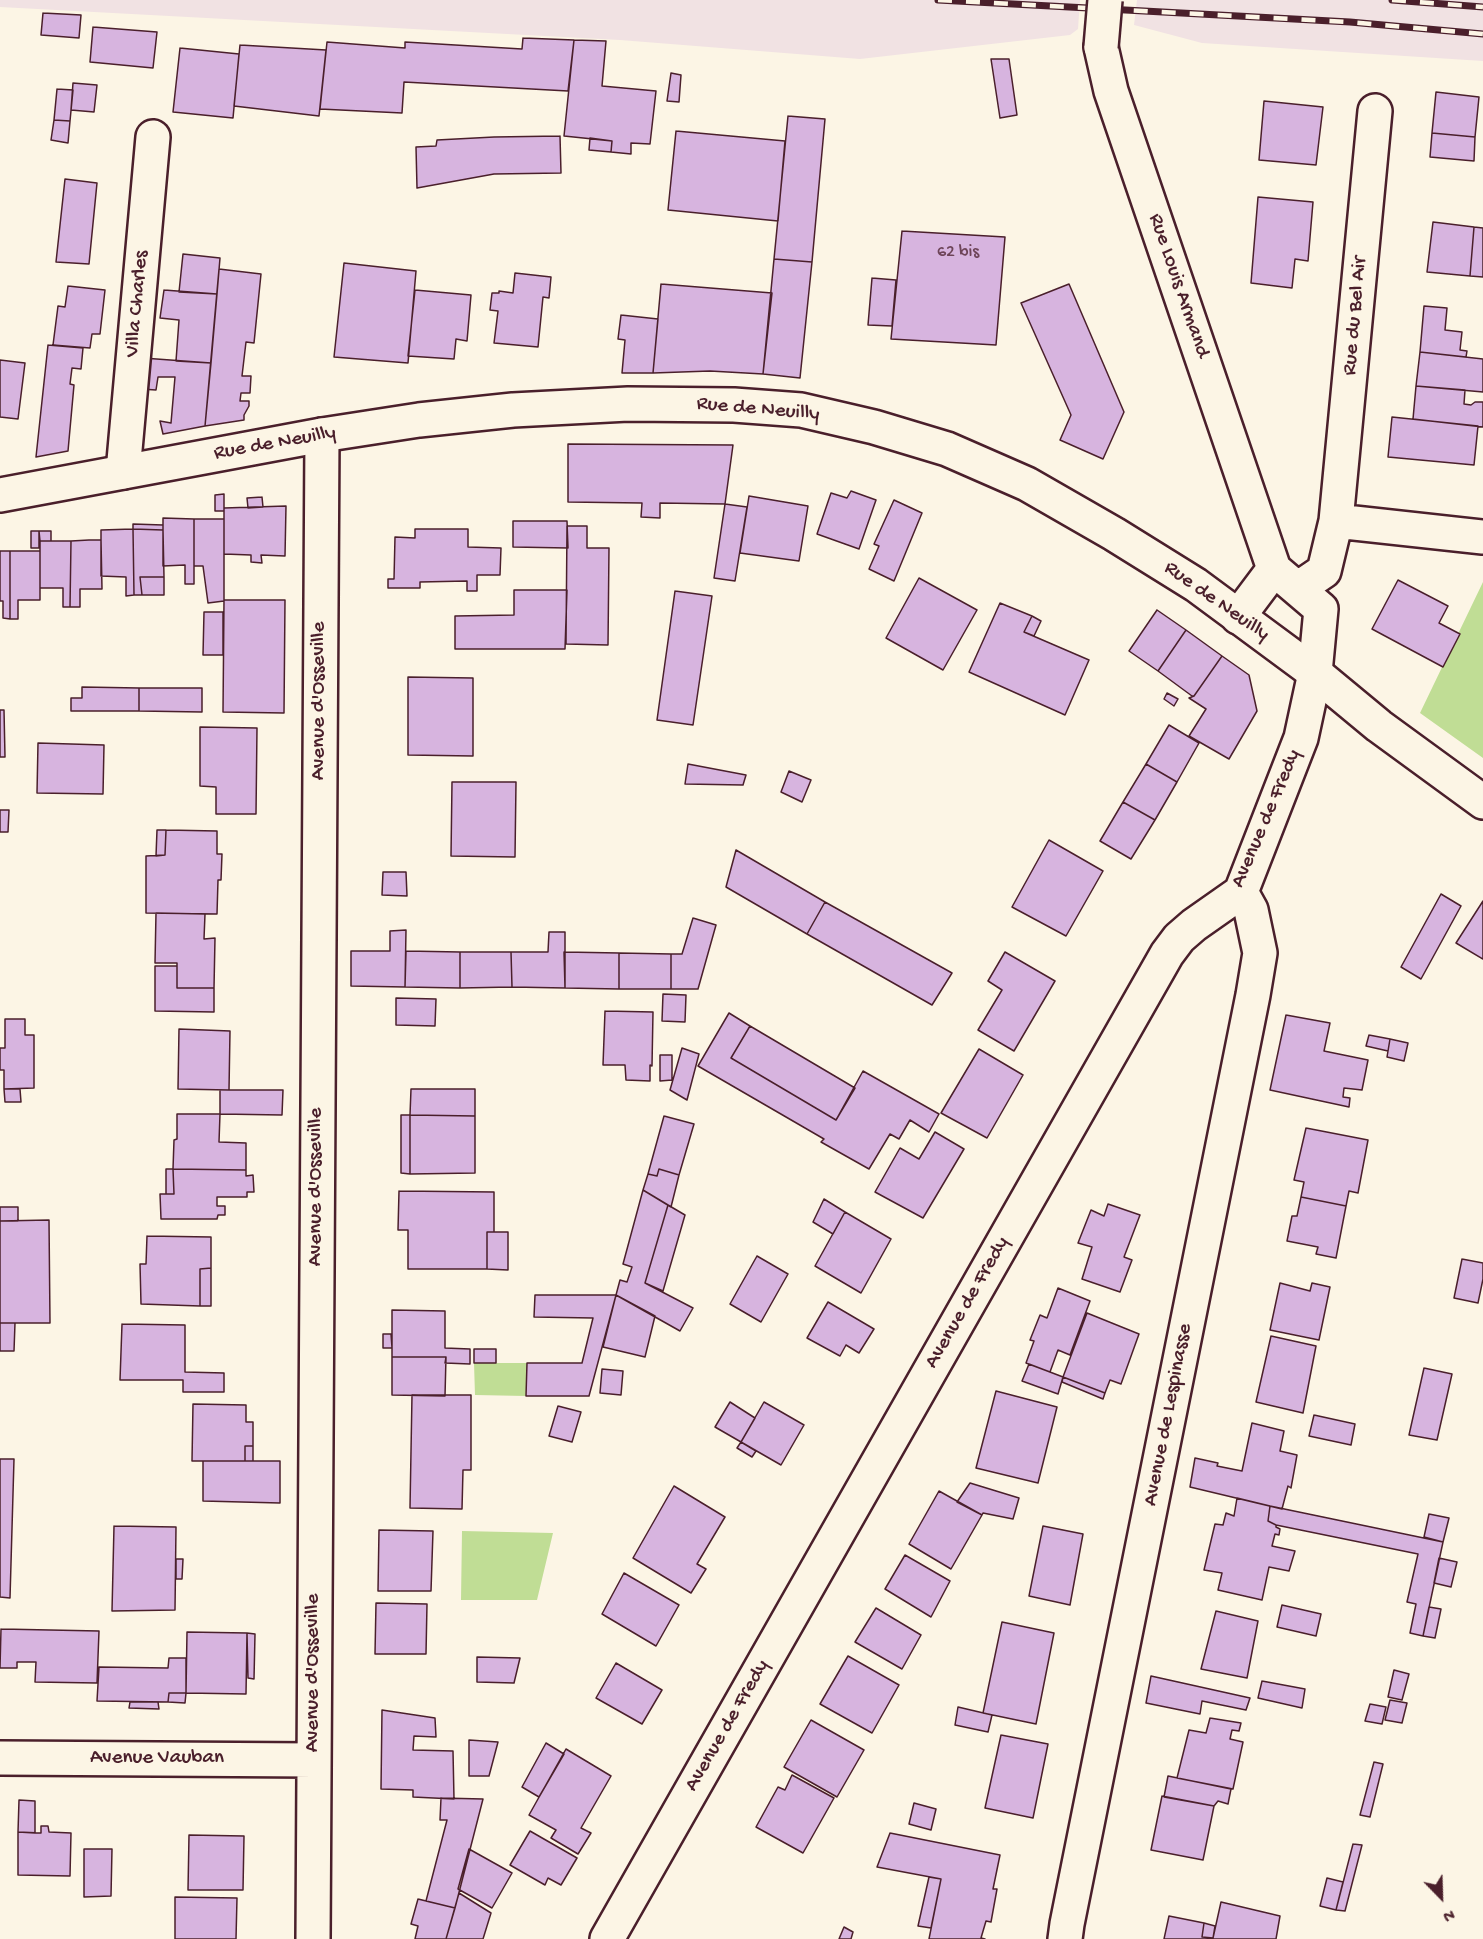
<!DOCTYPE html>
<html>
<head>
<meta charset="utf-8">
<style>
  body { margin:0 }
  #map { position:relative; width:1483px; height:1939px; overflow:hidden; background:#fcf5e5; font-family:"Gochi Hand",sans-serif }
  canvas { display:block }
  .north { position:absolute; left:1411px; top:1867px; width:60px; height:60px; -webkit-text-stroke:4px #fcf5e5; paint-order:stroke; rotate:157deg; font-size:16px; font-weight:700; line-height:24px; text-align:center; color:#4a1f2b }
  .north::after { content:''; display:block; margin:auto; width:21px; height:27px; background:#4a1f2b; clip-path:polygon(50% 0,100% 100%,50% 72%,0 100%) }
</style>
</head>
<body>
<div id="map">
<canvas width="1483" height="1939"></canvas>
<div class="north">N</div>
</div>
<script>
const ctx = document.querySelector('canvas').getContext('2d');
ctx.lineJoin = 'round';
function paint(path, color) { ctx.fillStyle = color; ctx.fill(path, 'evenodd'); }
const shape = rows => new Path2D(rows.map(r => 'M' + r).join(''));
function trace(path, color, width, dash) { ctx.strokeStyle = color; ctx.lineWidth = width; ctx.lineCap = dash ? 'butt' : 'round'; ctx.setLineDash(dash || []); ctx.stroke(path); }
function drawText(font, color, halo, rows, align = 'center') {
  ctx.font = font + ' "Gochi Hand",sans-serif'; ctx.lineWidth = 4.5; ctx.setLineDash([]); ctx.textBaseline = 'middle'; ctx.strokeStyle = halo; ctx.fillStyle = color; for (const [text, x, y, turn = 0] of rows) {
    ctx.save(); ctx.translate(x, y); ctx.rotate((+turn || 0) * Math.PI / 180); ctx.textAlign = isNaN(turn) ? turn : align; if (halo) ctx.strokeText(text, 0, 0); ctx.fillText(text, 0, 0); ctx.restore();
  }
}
paint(shape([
  [0,0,1080,0,1078,29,1070,35,860,59,620,40,0,7],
  [1137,0,1483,0,1483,61,1202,43,1134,25]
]), '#f1e2e3');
paint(shape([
  [1483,582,1483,758,1420,713],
  [474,1363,527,1363,526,1396,475,1395],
  [462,1531,553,1533,537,1600,461,1600]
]), '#c0dd95');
const building = shape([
  [43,13,81,15,79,38,41,35,43,13],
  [93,27,157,32,153,68,90,62,93,27],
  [523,38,574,40,568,91,404,82,402,113,320,109,327,42,405,48,405,42,522,49,523,38],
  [574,40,606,41,602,86,656,91,650,144,631,143,631,154,611,152,612,141,564,136,574,40],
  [240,45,326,50,319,116,234,106,240,45],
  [180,48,239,54,233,118,173,112,180,48],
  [991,59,1009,59,1017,115,1000,118,991,59],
  [671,73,681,75,679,102,667,101,671,73],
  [73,83,97,85,94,112,71,110,73,83],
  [57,89,73,90,70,121,54,120,57,89],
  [1436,92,1479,97,1475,137,1432,133,1436,92],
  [1264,101,1323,107,1316,165,1259,160,1264,101],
  [788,116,825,119,812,262,774,259,788,116],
  [54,120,70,121,68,143,51,140,54,120],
  [676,131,785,141,778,221,668,210,676,131],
  [1432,133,1475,137,1474,161,1430,157,1432,133],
  [560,136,561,173,494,174,417,188,416,147,436,146,437,140,494,137,560,136],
  [590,138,612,141,611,152,589,150,590,138],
  [65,179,97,183,89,264,56,262,65,179],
  [1258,197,1313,202,1308,261,1295,259,1292,288,1251,283,1258,197],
  [1433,222,1474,227,1470,276,1427,272,1433,222],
  [1474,227,1483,228,1483,277,1470,276,1474,227],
  [902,231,1005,237,996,345,891,339,902,231],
  [183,254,220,258,217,294,179,292,183,254],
  [774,259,812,262,800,378,763,374,774,259],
  [344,263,416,271,408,363,334,357,344,263],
  [219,269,261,274,254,343,246,342,242,376,251,376,250,393,241,393,240,401,249,401,249,406,244,415,244,420,205,426,219,269],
  [515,273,551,277,549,298,543,297,538,347,494,343,498,311,490,310,492,293,499,293,499,291,513,293,515,273],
  [872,278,896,280,892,326,868,325,872,278],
  [661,284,772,293,763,374,710,371,653,373,661,284],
  [1069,284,1124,412,1103,459,1060,440,1071,415,1021,303,1069,284],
  [68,286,105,290,100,334,92,334,90,348,53,345,58,306,65,307,68,286],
  [164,290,217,294,211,363,176,361,179,320,160,318,164,290],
  [415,290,471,295,467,341,456,339,454,359,408,356,415,290],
  [1424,306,1447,308,1445,330,1462,332,1460,350,1467,351,1466,357,1420,352,1424,306],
  [621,315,658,319,653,373,622,373,625,340,618,339,621,315],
  [48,345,83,348,81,369,72,368,70,384,74,385,68,451,36,457,48,345],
  [1420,352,1483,359,1483,392,1416,386,1420,352],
  [143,358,211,363,205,426,163,434,160,421,171,423,175,377,158,377,156,390,141,389,143,358],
  [0,360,25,363,18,419,0,417,0,360],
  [1416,386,1465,390,1464,404,1471,405,1475,402,1483,402,1483,427,1413,419,1416,386],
  [1392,417,1478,426,1474,465,1388,457,1392,417],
  [568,444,733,445,725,504,660,503,660,518,641,517,642,503,568,502,568,444],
  [851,491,876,500,859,549,817,534,831,493,847,498,851,491],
  [224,494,224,511,215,511,215,495,224,494],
  [749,496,808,506,799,561,740,553,749,496],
  [262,497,263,507,248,508,247,498,262,497],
  [894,500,922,513,894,581,869,569,879,546,874,544,894,500],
  [725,504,747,507,735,581,714,578,725,504],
  [286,506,285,556,261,555,262,563,251,562,251,555,224,554,224,508,286,506],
  [163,518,194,519,194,584,185,584,185,565,163,566,163,518],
  [194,519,224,519,224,601,208,603,203,566,194,566,194,519],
  [513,521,567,521,568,548,513,547,513,521],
  [133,524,163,525,163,530,133,529,133,524],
  [567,526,587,526,587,548,609,548,608,645,566,644,567,526],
  [133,529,134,595,126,596,126,577,101,576,101,530,133,529],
  [133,529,163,530,164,577,140,577,142,595,134,595,133,529],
  [415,529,468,529,468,547,501,548,500,575,477,575,477,591,467,591,467,581,420,582,420,588,388,588,388,579,394,579,395,537,415,538,415,529],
  [31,531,39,531,39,548,31,548,31,531],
  [39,531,51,531,51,541,40,541,39,531],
  [89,540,101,540,102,589,80,589,80,607,70,607,71,541,89,540],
  [40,541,71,541,70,607,63,607,63,588,40,588,40,541],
  [0,551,10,551,10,619,3,618,3,601,0,601,0,551],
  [10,551,40,551,40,600,18,600,18,619,10,619,10,551],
  [140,577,164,577,164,595,142,595,140,577],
  [919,578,977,610,943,670,886,638,919,578],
  [1398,580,1448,606,1439,623,1460,634,1443,667,1372,629,1398,580],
  [514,590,567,590,565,649,455,649,455,616,514,615,514,590],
  [675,591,712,596,693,725,657,720,675,591],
  [224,600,285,600,284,713,223,712,224,600],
  [1000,603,1032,616,1024,632,1089,660,1065,715,969,672,1000,603],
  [1157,610,1186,630,1158,671,1129,651,1157,610],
  [204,612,223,612,223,655,203,655,204,612],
  [1032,616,1041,621,1034,636,1024,632,1032,616],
  [1186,630,1222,656,1194,696,1192,696,1158,671,1186,630],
  [1222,656,1249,675,1257,711,1229,759,1189,736,1206,709,1189,698,1194,696,1222,656],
  [408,677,473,678,473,756,408,755,408,677],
  [82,687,139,688,139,711,71,711,71,698,82,698,82,687],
  [139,688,202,688,202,712,139,711,139,688],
  [1167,693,1178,699,1174,706,1164,699,1167,693],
  [0,710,4,710,5,757,0,757,0,710],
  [1169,725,1199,743,1177,782,1146,764,1169,725],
  [200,727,257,728,256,814,216,814,216,787,200,786,200,727],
  [38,743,104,745,103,794,37,793,38,743],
  [688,764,746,775,743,785,685,784,688,764],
  [1146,764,1177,782,1155,820,1123,802,1146,764],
  [789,771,811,780,802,802,781,792,789,771],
  [452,782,516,782,515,857,451,856,452,782],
  [1123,802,1155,820,1131,859,1100,841,1123,802],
  [0,810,9,810,8,832,0,832,0,810],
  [157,830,166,830,165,855,156,856,157,830],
  [166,830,217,831,217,854,222,854,221,880,218,880,217,914,146,913,146,856,165,855,166,830],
  [1049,840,1103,871,1066,936,1012,907,1049,840],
  [736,850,825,902,807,934,726,887,736,850],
  [383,872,406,872,407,896,382,895,383,872],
  [1441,894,1461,906,1421,979,1401,967,1441,894],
  [1483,901,1483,959,1456,943,1483,901],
  [825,902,952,973,932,1005,807,934,825,902],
  [156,913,205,914,204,939,215,938,214,988,177,988,177,963,155,963,156,913],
  [693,918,716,925,698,989,671,989,671,954,682,954,693,918],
  [406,930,405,987,351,986,351,951,390,951,390,931,406,930],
  [549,932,565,932,565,988,512,987,511,952,548,952,549,932],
  [406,951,460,952,460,988,405,987,406,951],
  [460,952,511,952,512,987,460,988,460,952],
  [564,952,619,953,619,989,565,988,564,952],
  [1005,952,1055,981,1014,1051,978,1030,1002,990,988,981,1005,952],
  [619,953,671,954,671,989,619,989,619,953],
  [155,966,177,966,177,988,214,988,214,1012,155,1011,155,966],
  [663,994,686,995,685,1022,662,1021,663,994],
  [396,998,436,999,435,1026,396,1025,396,998],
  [605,1011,653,1012,652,1066,650,1065,650,1081,626,1080,625,1065,603,1065,605,1011],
  [729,1013,750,1026,731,1058,836,1120,863,1071,939,1114,929,1132,910,1120,899,1139,890,1134,869,1169,821,1142,824,1139,698,1066,729,1013],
  [1286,1015,1330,1023,1324,1051,1368,1060,1362,1090,1344,1088,1343,1097,1350,1098,1349,1107,1270,1090,1286,1015],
  [5,1019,25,1019,25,1035,34,1035,34,1088,4,1089,4,1070,0,1070,0,1048,5,1048,5,1019],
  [750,1026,855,1088,836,1120,731,1058,750,1026],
  [179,1029,230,1031,229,1090,178,1089,179,1029],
  [1369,1035,1390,1039,1388,1051,1366,1046,1369,1035],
  [1390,1039,1408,1043,1404,1061,1387,1057,1390,1039],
  [682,1048,699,1054,687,1100,670,1090,682,1048],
  [979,1049,1023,1075,987,1138,941,1113,979,1049],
  [660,1055,672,1055,672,1080,660,1081,660,1055],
  [4,1089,20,1089,21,1102,5,1102,4,1089],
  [411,1089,475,1089,475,1116,410,1115,411,1089],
  [220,1090,283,1090,282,1115,220,1114,220,1090],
  [177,1114,220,1114,219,1142,246,1143,246,1170,173,1169,174,1140,177,1139,177,1114],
  [401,1115,410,1115,410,1174,401,1173,401,1115],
  [410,1115,475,1116,475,1173,410,1174,410,1115],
  [664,1116,694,1124,679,1175,659,1169,657,1176,648,1174,664,1116],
  [1306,1128,1368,1140,1358,1193,1349,1191,1346,1206,1301,1197,1304,1182,1294,1180,1306,1128],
  [935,1132,964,1149,923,1218,875,1192,900,1148,919,1159,935,1132],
  [166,1169,173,1169,174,1194,166,1194,166,1169],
  [173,1169,246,1170,246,1176,253,1175,254,1192,247,1192,247,1197,217,1197,217,1206,225,1206,225,1215,218,1215,217,1219,161,1219,160,1194,174,1194,173,1169],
  [659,1169,679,1175,671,1207,643,1190,648,1174,657,1176,659,1169],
  [643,1190,668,1205,645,1283,693,1308,680,1331,616,1295,620,1280,627,1282,632,1267,623,1264,643,1190],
  [399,1191,494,1192,494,1232,487,1232,487,1269,408,1269,408,1230,398,1230,399,1191],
  [1301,1197,1346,1206,1336,1258,1316,1254,1318,1247,1287,1241,1292,1216,1297,1216,1301,1197],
  [824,1199,845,1212,833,1234,813,1222,824,1199],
  [1108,1204,1140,1215,1124,1257,1132,1260,1120,1292,1082,1279,1092,1247,1078,1243,1091,1210,1104,1216,1108,1204],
  [668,1205,685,1215,663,1291,645,1283,668,1205],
  [0,1207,18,1207,18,1221,0,1221,0,1207],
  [845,1212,891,1239,861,1293,815,1266,845,1212],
  [49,1220,50,1323,0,1323,0,1221,49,1220],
  [487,1232,508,1232,508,1270,487,1269,487,1232],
  [147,1236,211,1237,211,1268,200,1269,200,1306,141,1304,140,1264,146,1264,147,1236],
  [757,1256,788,1274,761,1322,730,1304,757,1256],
  [1462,1259,1483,1263,1483,1279,1478,1303,1454,1298,1462,1259],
  [211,1268,211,1306,200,1306,200,1269,211,1268],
  [1280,1283,1310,1291,1312,1283,1330,1287,1319,1340,1270,1330,1280,1283],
  [1058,1288,1090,1301,1070,1355,1058,1350,1050,1372,1026,1363,1034,1341,1030,1340,1040,1315,1047,1318,1058,1288],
  [535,1295,616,1295,589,1396,526,1396,527,1363,582,1363,593,1318,534,1317,535,1295],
  [616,1295,655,1316,645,1357,603,1347,616,1295],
  [828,1302,874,1329,859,1353,846,1345,840,1356,807,1338,828,1302],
  [392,1310,445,1311,445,1348,470,1349,470,1364,445,1363,446,1357,392,1357,392,1310],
  [1087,1313,1139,1334,1121,1384,1110,1380,1105,1393,1063,1377,1087,1313],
  [0,1323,15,1323,14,1351,0,1351,0,1323],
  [122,1324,185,1325,185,1372,224,1373,224,1392,183,1392,183,1380,120,1380,122,1324],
  [383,1334,391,1334,392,1348,383,1348,383,1334],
  [1271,1336,1316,1346,1303,1413,1256,1402,1271,1336],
  [474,1349,496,1349,496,1363,474,1363,474,1349],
  [392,1357,446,1357,445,1396,392,1395,392,1357],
  [1029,1364,1063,1377,1058,1394,1022,1381,1029,1364],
  [1424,1368,1452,1374,1437,1440,1409,1435,1424,1368],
  [602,1369,623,1371,621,1395,600,1393,602,1369],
  [1063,1377,1105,1393,1103,1399,1062,1382,1063,1377],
  [996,1391,1057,1407,1038,1483,976,1468,996,1391],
  [412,1395,471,1395,471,1470,463,1470,462,1509,410,1508,412,1395],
  [730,1402,755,1418,741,1442,715,1427,730,1402],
  [764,1402,804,1425,781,1465,741,1442,764,1402],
  [193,1404,246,1405,246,1422,253,1422,253,1446,245,1446,245,1461,192,1461,193,1404],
  [558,1406,581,1412,572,1442,549,1436,558,1406],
  [1314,1415,1355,1424,1351,1445,1309,1436,1314,1415],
  [1252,1423,1284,1431,1280,1451,1297,1455,1291,1488,1288,1486,1282,1509,1190,1487,1195,1458,1218,1463,1217,1466,1242,1471,1252,1423],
  [741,1442,756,1451,752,1457,737,1448,741,1442],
  [245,1446,253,1446,253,1461,245,1461,245,1446],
  [0,1459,14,1459,10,1598,0,1597,0,1459],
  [203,1461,280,1461,280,1503,203,1501,203,1461],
  [970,1483,1019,1498,1013,1519,983,1513,982,1515,957,1502,970,1483],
  [674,1486,725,1517,697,1564,706,1569,691,1593,633,1558,674,1486],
  [939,1491,982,1515,951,1569,909,1544,939,1491],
  [1237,1498,1270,1506,1268,1521,1276,1525,1276,1527,1280,1529,1279,1535,1275,1534,1272,1546,1295,1551,1289,1571,1269,1567,1262,1600,1218,1590,1222,1573,1204,1570,1215,1524,1223,1525,1226,1513,1234,1516,1237,1498],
  [1270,1506,1443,1542,1423,1636,1410,1633,1416,1604,1407,1602,1418,1554,1276,1525,1268,1521,1270,1506],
  [1429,1514,1449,1518,1443,1542,1424,1537,1429,1514],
  [114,1526,176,1527,175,1610,112,1611,114,1526],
  [1043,1526,1083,1534,1070,1605,1029,1596,1043,1526],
  [379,1530,433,1531,431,1591,378,1591,379,1530],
  [905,1555,950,1581,931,1617,885,1589,905,1555],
  [1439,1558,1457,1562,1451,1587,1434,1583,1439,1558],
  [176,1559,183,1559,182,1579,176,1579,176,1559],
  [624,1573,679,1605,656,1646,602,1614,624,1573],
  [376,1603,427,1604,426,1654,375,1654,376,1603],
  [1282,1605,1321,1614,1316,1636,1277,1627,1282,1605],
  [1429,1607,1441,1609,1435,1638,1423,1636,1429,1607],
  [876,1608,921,1635,902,1669,855,1642,876,1608],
  [1216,1611,1258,1621,1247,1678,1201,1669,1216,1611],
  [1002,1622,1054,1633,1036,1724,983,1713,1002,1622],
  [1,1629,99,1631,97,1683,35,1682,36,1662,17,1662,17,1668,0,1668,1,1629],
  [187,1632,247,1633,246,1694,186,1693,187,1632],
  [247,1633,255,1634,254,1679,248,1678,247,1633],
  [848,1656,899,1685,872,1733,820,1704,848,1656],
  [477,1657,520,1658,514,1683,477,1682,477,1657],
  [169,1658,186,1658,186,1693,169,1693,168,1702,97,1701,99,1667,168,1668,169,1658],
  [616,1663,662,1690,642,1724,596,1698,616,1663],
  [1394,1670,1409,1674,1402,1700,1388,1697,1394,1670],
  [1151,1676,1250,1698,1246,1710,1202,1701,1200,1714,1146,1703,1151,1676],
  [1262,1681,1305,1689,1302,1708,1258,1698,1262,1681],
  [169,1693,186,1693,185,1703,168,1702,169,1693],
  [1390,1700,1407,1703,1402,1723,1385,1720,1390,1700],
  [130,1702,158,1702,159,1709,129,1708,130,1702],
  [1370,1704,1386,1707,1382,1724,1365,1721,1370,1704],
  [958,1707,992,1715,988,1732,955,1725,958,1707],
  [382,1710,435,1718,436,1737,414,1736,413,1750,453,1751,454,1799,413,1797,413,1790,381,1789,382,1710],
  [1210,1718,1241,1723,1239,1731,1232,1730,1230,1739,1243,1742,1233,1789,1177,1778,1189,1730,1206,1733,1210,1718],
  [811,1720,864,1750,837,1797,784,1767,811,1720],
  [1001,1735,1048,1744,1033,1818,985,1808,1001,1735],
  [469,1740,498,1742,489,1776,469,1776,469,1740],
  [546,1743,564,1754,539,1797,522,1787,546,1743],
  [566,1749,611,1776,581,1828,591,1833,578,1854,551,1838,556,1830,529,1815,566,1749],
  [1374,1762,1383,1764,1370,1817,1360,1815,1374,1762],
  [792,1775,834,1798,803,1853,756,1827,778,1787,785,1790,792,1775],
  [1168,1776,1231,1789,1228,1804,1218,1801,1214,1806,1164,1797,1168,1776],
  [1162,1796,1214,1806,1203,1860,1151,1850,1162,1796],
  [441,1798,483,1799,455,1908,426,1901,447,1820,440,1820,441,1798],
  [19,1800,35,1801,35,1833,18,1832,19,1800],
  [914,1803,936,1809,931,1830,909,1824,914,1803],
  [41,1826,48,1826,49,1832,71,1833,70,1876,18,1875,18,1832,41,1833,41,1826],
  [530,1831,577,1858,561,1885,548,1878,545,1885,510,1865,530,1831],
  [890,1833,1000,1855,993,1889,997,1889,991,1922,986,1921,981,1938,985,1939,929,1939,941,1879,877,1867,890,1833],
  [189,1835,244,1836,243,1890,188,1890,189,1835],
  [1353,1844,1362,1845,1345,1911,1336,1910,1353,1844],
  [84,1849,112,1849,111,1896,84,1897,84,1849],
  [469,1849,512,1873,492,1908,458,1889,469,1849],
  [929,1877,941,1879,931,1928,918,1926,929,1877],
  [1327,1878,1343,1882,1336,1910,1320,1906,1327,1878],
  [459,1893,491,1913,483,1939,446,1939,459,1893],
  [175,1897,237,1898,236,1939,175,1939,175,1897],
  [418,1899,455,1908,446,1939,415,1939,418,1926,411,1924,418,1899],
  [1221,1902,1280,1916,1276,1939,1164,1939,1169,1916,1204,1923,1202,1937,1213,1938,1221,1902],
  [1204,1923,1215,1926,1213,1938,1202,1937,1204,1923],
  [844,1927,853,1932,851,1939,839,1939,844,1927]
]);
paint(building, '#d7b4df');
trace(building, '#4a1f2b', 1.5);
const minor = shape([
  [123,472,153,137],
  [1336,521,1375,111],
  [1299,588,1324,571,1336,521,1483,537],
  [1238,617,1274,569],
  [0,1758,314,1760],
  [313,1939,322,435],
  [607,1939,1167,954,1179,938,1194,925,1241,892,1301,738,1315,673,1321,609,1274,569,1111,91,1101,47],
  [1065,1939,1067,1924,1253,995,1260,953,1251,910,1241,892]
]);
const secondary = shape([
  [0,495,322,435,419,420,513,410,628,404,734,405,801,410,874,427,947,449,1027,484,1114,534,1196,585,1315,673,1379,726,1483,802]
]);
trace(minor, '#4a1f2b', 38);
trace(secondary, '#4a1f2b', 38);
trace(minor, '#fcf5e5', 33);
trace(secondary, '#fcf5e5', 33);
const rail = shape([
  [938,0,1350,22,1483,34],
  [1392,0,1483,7]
]);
trace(rail, '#4a1f2b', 7);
trace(rail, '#fcf5e5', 4.5, [14]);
const minorBridge = shape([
  [1101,47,1105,0]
]);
trace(minorBridge, '#4a1f2b', 38, []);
trace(minorBridge, '#fcf5e5', 33);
drawText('18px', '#6d4458', null, [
  ["62 bis",958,253]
]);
drawText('21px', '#4a1f2b', '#fcf5e5', [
  ["Rue Louis Armand",1178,286,71],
  ["Villa Charles",138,304,-85],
  ["Rue du Bel Air",1356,316,-85],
  ["Rue de Neuilly",758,410,5],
  ["Rue de Neuilly",275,444,-10],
  ["Rue de Neuilly",1216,602,35],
  ["Avenue d'Osseville",320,701,-90],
  ["Avenue de Fredy",1267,819,-67],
  ["Avenue d'Osseville",317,1187,-90],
  ["Avenue de Fredy",968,1303,-60],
  ["Avenue de Lespinasse",1169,1415,-79],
  ["Avenue d'Osseville",314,1673,-90],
  ["Avenue de Fredy",728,1726,-60],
  ["Avenue Vauban",157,1759]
]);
</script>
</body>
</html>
